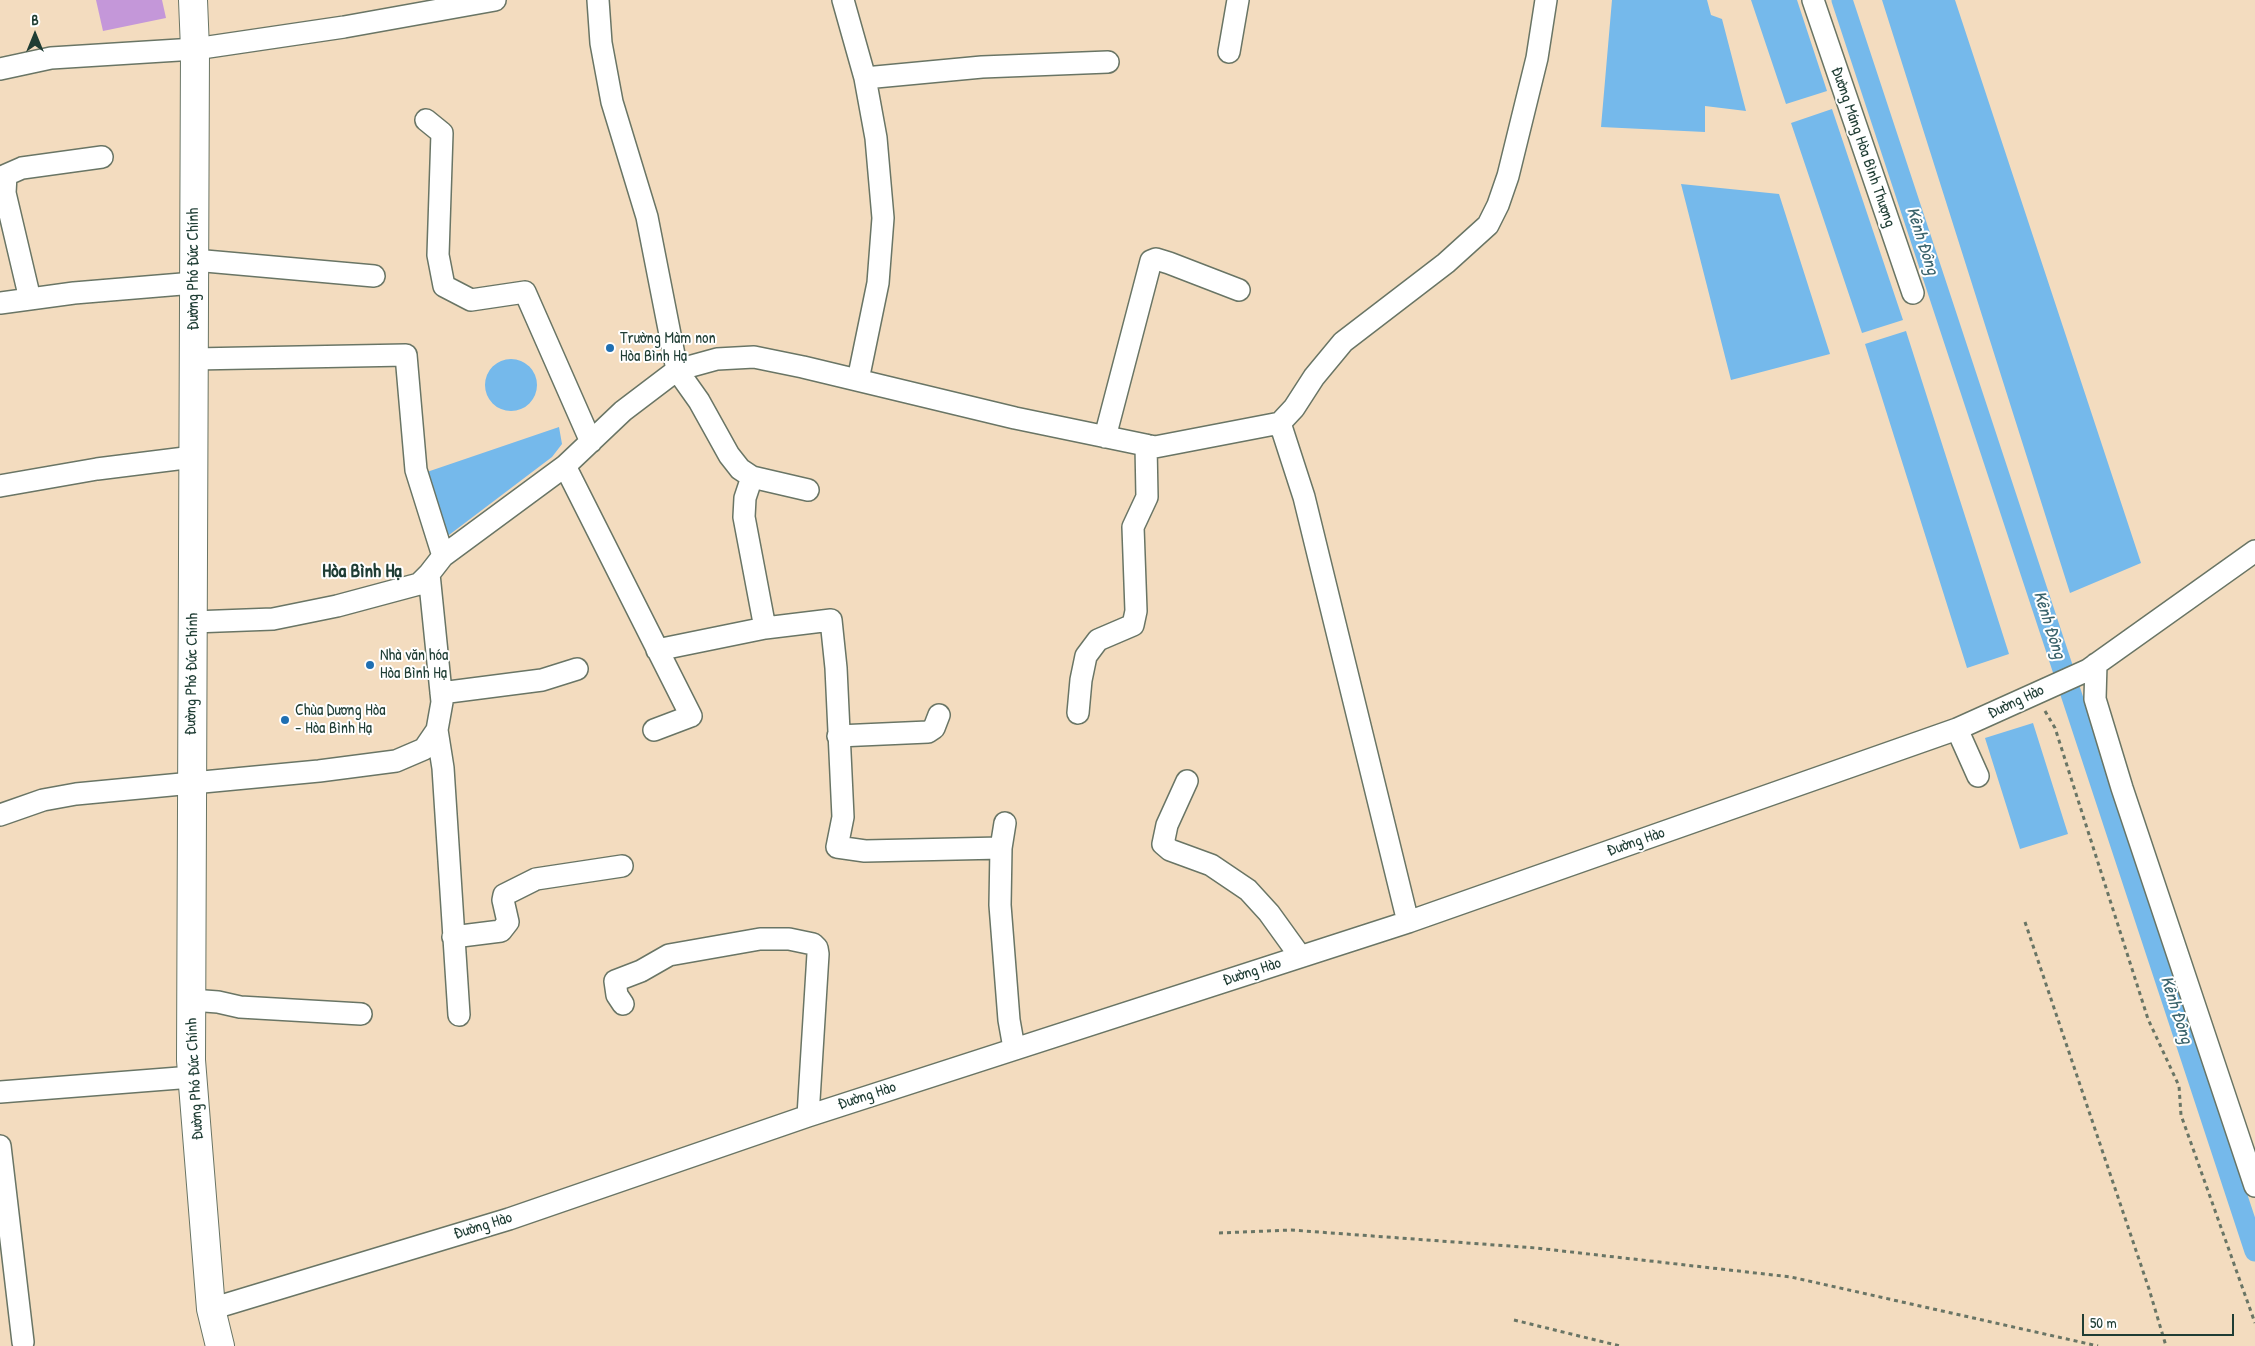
<!DOCTYPE html>
<html>
<head>
<meta charset="utf-8">
<style>
  body { margin:0 }
  #map { position:relative; width:2255px; height:1346px; overflow:hidden; background:#f3dcbf; font-family:"Patrick Hand",sans-serif }
  canvas { display:block }
  .north { position:absolute; left:10px; top:10px; width:50px; height:50px; -webkit-text-stroke:4px #fff; paint-order:stroke; rotate:0deg; font-size:14px; font-weight:700; line-height:20px; text-align:center; color:#1f3d34 }
  .north::after { content:''; display:block; margin:auto; width:18px; height:22px; background:#1f3d34; clip-path:polygon(50% 0,100% 100%,50% 72%,0 100%) }
  .scale { position:absolute; left:2082px; top:1314px; width:152px; height:22px; box-sizing:border-box; border:2px solid #1f3d34; border-top:0; padding-left:6px; font-size:15px; line-height:18px; white-space:nowrap; color:#1f3d34; -webkit-text-stroke:4px #fff; paint-order:stroke }
</style>
</head>
<body>
<div id="map">
<canvas width="2255" height="1346"></canvas>
<div class="north">B</div>
<div class="scale">50 m</div>
</div>
<script>
const ctx = document.querySelector('canvas').getContext('2d');
ctx.lineJoin = 'round';
function paint(path, color) { ctx.fillStyle = color; ctx.fill(path, 'evenodd'); }
const shape = rows => new Path2D(rows.map(r => 'M' + r).join(''));
function trace(path, color, width, dash) { ctx.strokeStyle = color; ctx.lineWidth = width; ctx.lineCap = dash ? 'butt' : 'round'; ctx.setLineDash(dash || []); ctx.stroke(path); }
function drawText(font, color, halo, rows, align = 'center') {
  ctx.font = font + ' "Patrick Hand",sans-serif'; ctx.lineWidth = 4; ctx.setLineDash([]); ctx.textBaseline = 'middle'; ctx.strokeStyle = halo; ctx.fillStyle = color; for (const [text, x, y, turn = 0] of rows) {
    ctx.save(); ctx.translate(x, y); ctx.rotate((+turn || 0) * Math.PI / 180); ctx.textAlign = isNaN(turn) ? turn : align; if (halo) ctx.strokeText(text, 0, 0); ctx.fillText(text, 0, 0); ctx.restore();
  }
}
paint(shape([
  [1612,0,1707,0,1711,15,1722,19,1746,111,1705,106,1705,132,1601,127],
  [1751,0,1797,0,1827,91,1786,104],
  [1882,0,1955,0,2141,563,2070,593],
  [1832,109,1903,320,1862,333,1791,123],
  [1681,184,1779,194,1830,354,1731,380],
  [1906,331,2009,654,1967,668,1865,344],
  '485 385a26 26 0 1 1 52 0a26 26 0 1 1-52 0Z',
  [559,427,562,444,552,457,445,538,424,473],
  [2033,723,2068,834,2020,849,1985,738]
]), '#75b9eb');
trace(shape([
  [1842,0,2255,1251]
]), '#75b9eb', 21);
paint(shape([
  [96,0,162,0,166,18,103,31]
]), '#c497d9');
const street = shape([
  [598,0,601,43,612,102,647,217,677,370,699,401,729,455,740,469,752,477,808,490],
  [843,0,865,78,876,138,883,218,878,283,858,380],
  [1813,0,1913,293],
  [1229,52,1238,0],
  [0,69,51,58,195,49,344,27,495,0],
  [865,78,982,67,1108,62],
  [426,120,442,133,438,255,444,286,471,300,525,292,591,442],
  [194,260,374,276],
  [30,299,5,193,6,175,22,168,102,157],
  [0,303,74,293,194,283],
  [194,359,406,355,416,470,443,556],
  [1280,423,1304,497,1408,922],
  [1105,437,1151,261,1156,259,1169,263,1239,290],
  [565,466,691,716,654,730],
  [752,477,745,498,744,517,765,628],
  [0,486,97,469,193,457],
  [193,622,273,619,337,606,419,584,429,574],
  [657,650,765,628,831,620,836,668,843,817,837,847,865,851,1001,848],
  [2096,664,2095,699,2122,788,2255,1186],
  [441,693,542,680,577,669],
  [1078,713,1081,680,1086,656,1098,640,1133,625,1136,611,1133,527,1147,497,1146,445],
  [1957,729,1978,776],
  [437,730,443,768,459,1015],
  [838,736,928,732,934,728,939,715],
  [1187,781,1167,825,1163,844,1170,850,1211,865,1248,890,1269,913,1300,956],
  [0,815,43,800,76,794,319,771,396,761,424,749,437,730,442,702,429,574,443,556,565,466,623,411,677,370,717,359,754,357,803,367,1015,418,1155,447,1280,423,1294,408,1314,377,1343,342,1446,263,1488,225,1498,205,1508,176,1537,58,1546,0],
  [1005,823,1001,848,1000,905,1009,1020,1014,1048],
  [453,937,501,931,508,922,503,900,504,895,536,879,622,866],
  [191,1000,218,1002,240,1007,361,1014],
  [623,1004,617,995,615,981,641,971,669,955,760,939,789,939,813,944,817,948,818,954,808,1116],
  [0,1092,192,1077],
  [0,1146,23,1342],
  [211,1309,509,1219,808,1116,1408,922,1957,729,2088,670,2255,551]
]);
const secondary = shape([
  [193,0,195,49,191,1060,211,1309,220,1346]
]);
trace(street, '#697565', 24);
trace(secondary, '#697565', 30);
trace(shape([
  [2045,711,2055,728,2148,1019,2179,1086,2181,1115,2255,1323],
  [2025,922,2149,1289,2166,1346],
  [1219,1233,1291,1230,1536,1248,1791,1277,2098,1346],
  [1514,1320,1620,1346]
]), '#697565', 3, [4, 4]);
trace(street, '#fff', 21);
trace(secondary, '#fff', 28);
for (const [x, y, r, color] of [
  [610,348,5,"#1f6fb2"],
  [370,665,5,"#1f6fb2"],
  [285,720,5,"#1f6fb2"]
]) { const dot = new Path2D(); dot.arc(x, y, r, 0, 2 * Math.PI); ctx.fillStyle = color; ctx.fill(dot); trace(dot, '#fff', 2); }
drawText('16px', '#1f3d34', '#fff', [
  ["Đường Máng Hòa Bình Thượng",1863,147,71],
  ["Đường Phó Đức Chính",194,269,-90],
  ["Đường Phó Đức Chính",192,674,-89],
  ["Đường Hào",2016,702,-25],
  ["Đường Hào",1636,842,-19],
  ["Đường Hào",1252,972,-18],
  ["Đường Phó Đức Chính",195,1079,-93],
  ["Đường Hào",867,1096,-18],
  ["Đường Hào",483,1226,-17]
]);
drawText('16px', '#1f3d34', '#fff', [
  ["Trường Màm non",620,339],
  ["Hòa Bình Hạ",620,357],
  ["Nhà văn hóa",380,656],
  ["Hòa Bình Hạ",380,674],
  ["Chùa Dương Hòa",295,711],
  ["- Hòa Bình Hạ",295,729]
], 'left');
drawText('italic 18px', '#39626b', '#fff', [
  ["Kênh Đông",1922,241,72],
  ["Kênh Đông",2049,625,72],
  ["Kênh Đông",2176,1010,72]
]);
drawText('bold 19px', '#1f3d34', '#fff', [
  ["Hòa Bình Hạ",362,572]
]);
</script>
</body>
</html>
